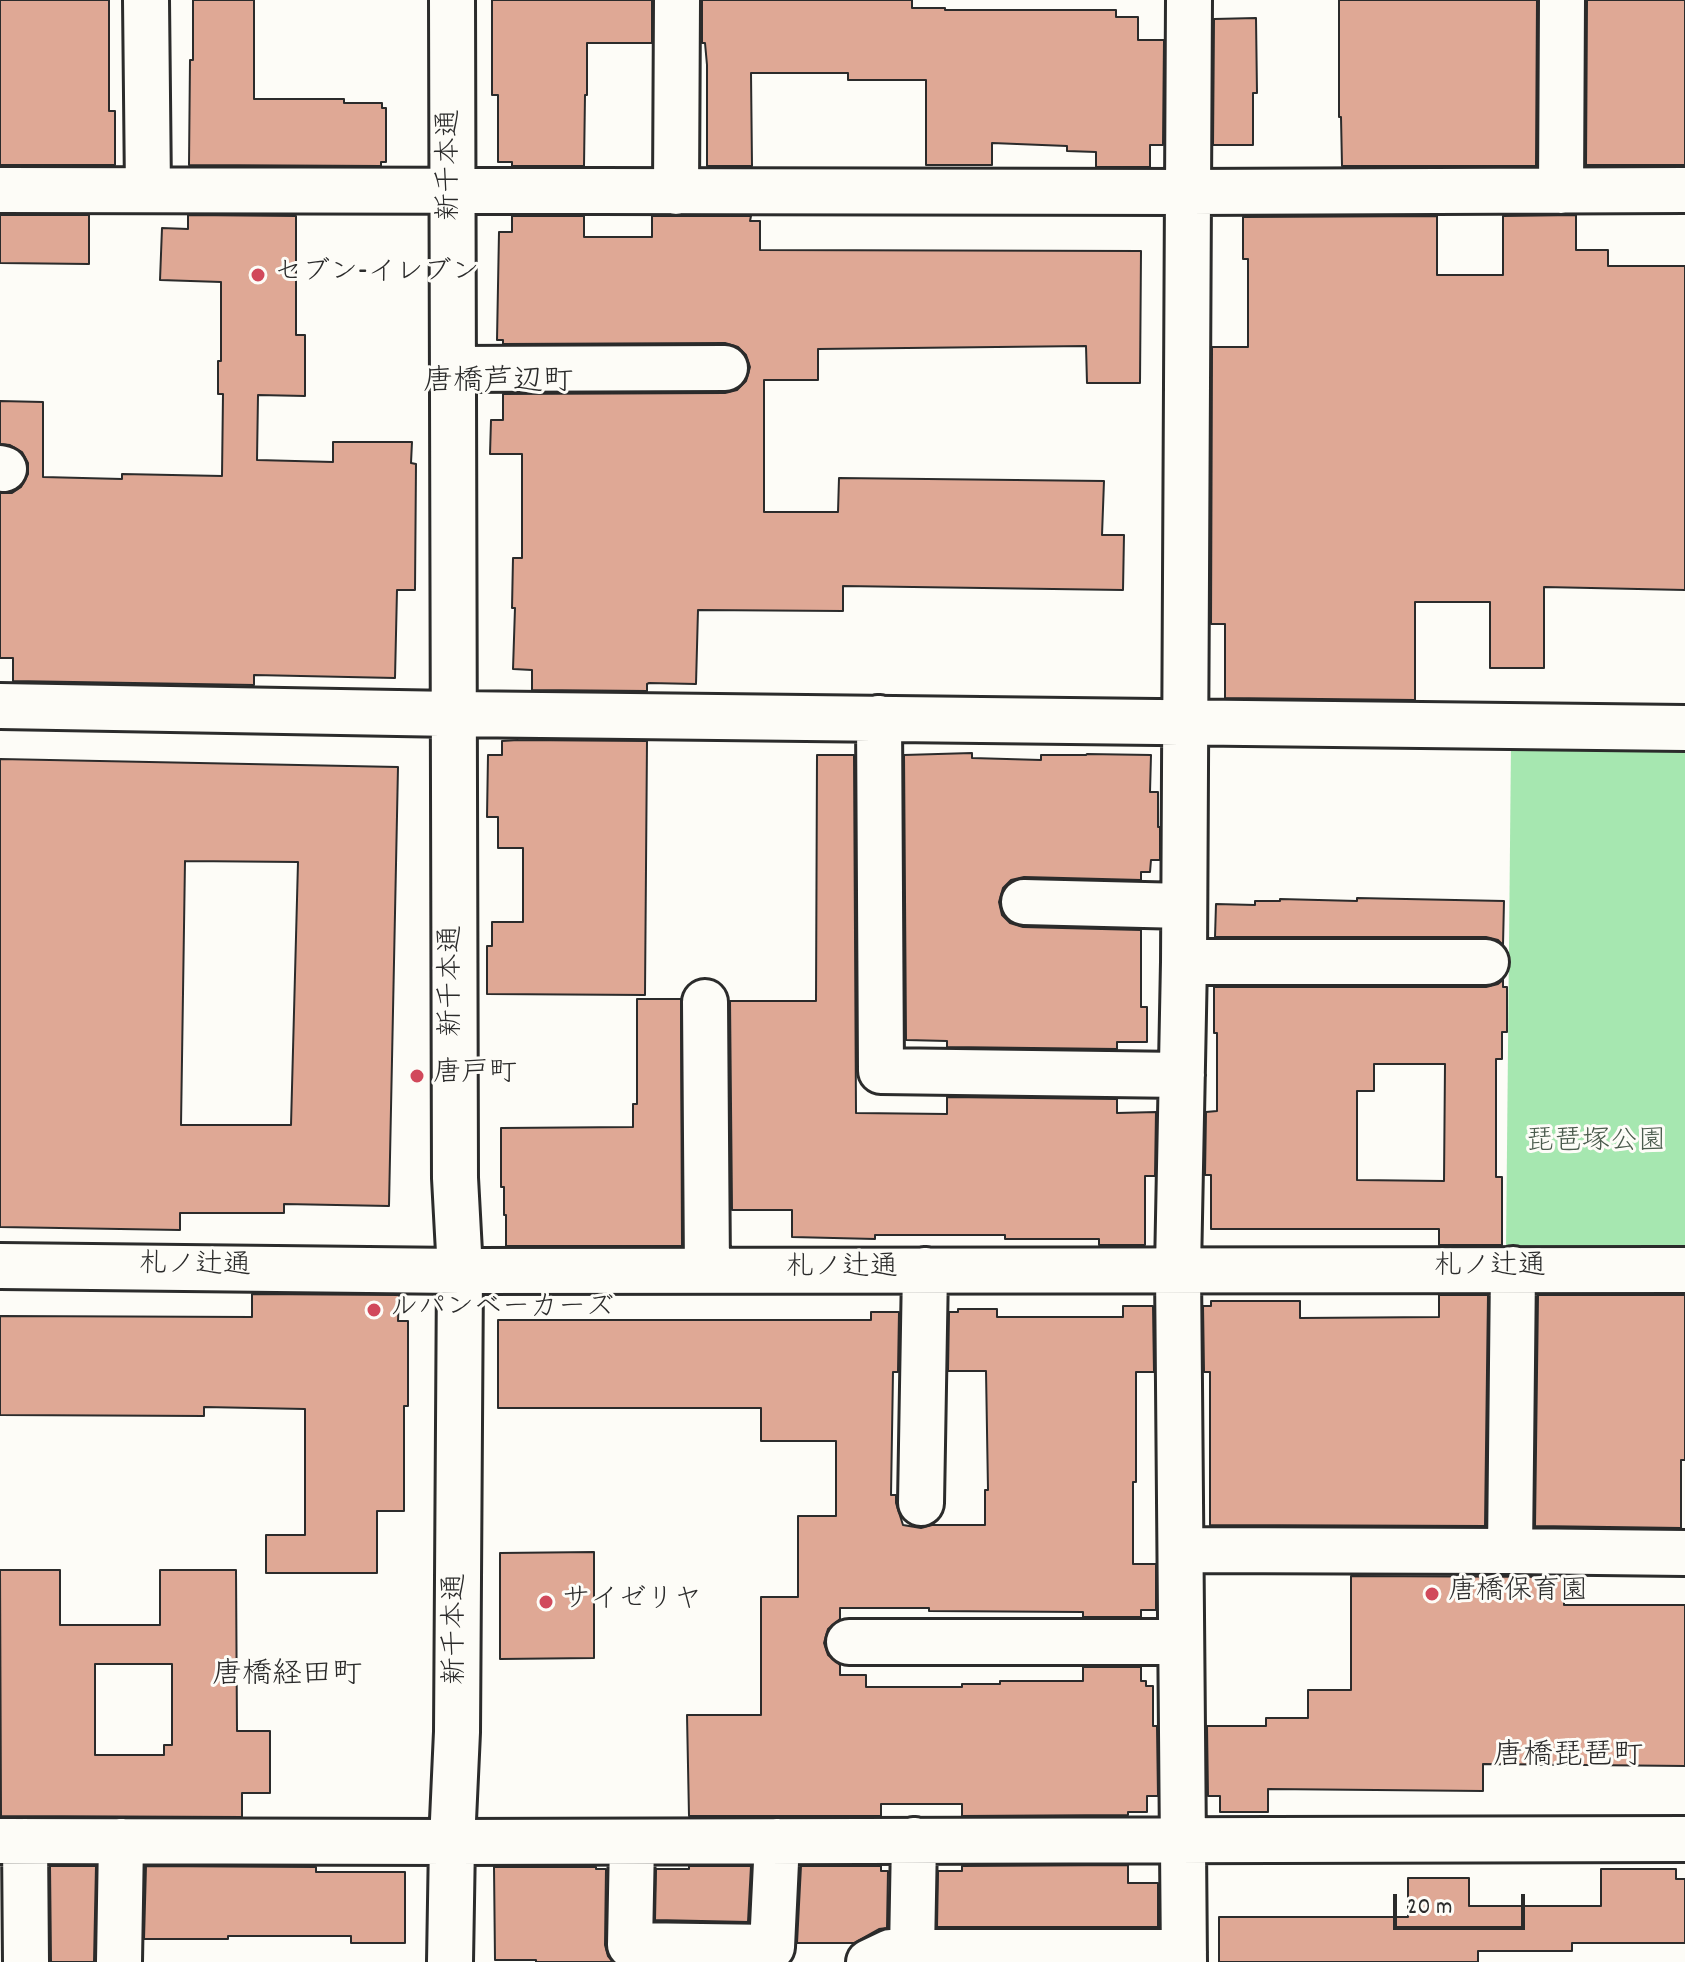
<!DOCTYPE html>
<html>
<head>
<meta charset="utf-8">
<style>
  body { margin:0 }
  #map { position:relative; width:1685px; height:1962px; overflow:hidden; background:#fdfcf7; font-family:Dekko,sans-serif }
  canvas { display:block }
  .scale { position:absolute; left:1393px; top:1894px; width:132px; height:36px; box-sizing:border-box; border:4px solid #2b2b2b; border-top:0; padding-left:10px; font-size:24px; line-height:28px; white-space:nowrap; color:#2b2b2b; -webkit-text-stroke:6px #fdfcf7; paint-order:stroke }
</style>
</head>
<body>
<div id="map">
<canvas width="1685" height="1962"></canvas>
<div class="scale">20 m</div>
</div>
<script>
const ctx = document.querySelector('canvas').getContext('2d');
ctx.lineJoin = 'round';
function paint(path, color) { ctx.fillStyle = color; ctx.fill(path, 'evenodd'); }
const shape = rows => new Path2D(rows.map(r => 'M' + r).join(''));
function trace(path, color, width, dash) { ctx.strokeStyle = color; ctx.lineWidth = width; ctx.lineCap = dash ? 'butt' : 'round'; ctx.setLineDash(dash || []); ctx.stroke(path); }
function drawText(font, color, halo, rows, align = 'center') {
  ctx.font = font + ' Dekko,"Klee One",sans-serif'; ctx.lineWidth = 6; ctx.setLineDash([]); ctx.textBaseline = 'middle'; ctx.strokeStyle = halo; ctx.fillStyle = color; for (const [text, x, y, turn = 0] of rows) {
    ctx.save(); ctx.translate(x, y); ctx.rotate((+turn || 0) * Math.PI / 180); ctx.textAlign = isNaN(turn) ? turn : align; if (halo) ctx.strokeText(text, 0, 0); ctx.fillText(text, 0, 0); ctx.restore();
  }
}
paint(shape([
  [1511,743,1685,745,1685,1249,1506,1250]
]), '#a6e7b0');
const building = shape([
  [0,0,109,0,109,111,115,111,115,165,0,165,0,0],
  [193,0,254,0,254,99,344,99,344,103,382,103,382,108,386,108,386,162,381,162,381,166,189,165,190,60,193,60,193,0],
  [492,0,652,0,652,43,587,43,587,95,585,95,584,166,512,166,512,162,498,162,498,95,492,95,492,0],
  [702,0,912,0,912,8,945,8,945,10,1116,10,1116,17,1138,17,1138,40,1164,40,1163,145,1150,145,1150,167,1096,167,1096,152,1067,151,1067,146,992,143,992,165,926,165,926,80,848,80,848,73,751,73,752,166,707,166,707,65,705,43,702,43,702,0],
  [1339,0,1537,0,1536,166,1342,166,1341,117,1339,117,1339,0],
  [1587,0,1685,0,1685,165,1586,165,1587,0],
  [1256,18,1257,93,1253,93,1253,145,1213,145,1214,19,1256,18],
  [0,215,89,215,89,264,0,263,0,215],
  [188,215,296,216,296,335,305,335,305,396,258,395,257,460,333,462,333,442,412,442,411,463,416,464,415,590,397,590,395,678,254,675,254,685,13,681,13,658,0,658,0,493,12,493,21,487,28,474,28,463,22,452,10,445,0,444,0,401,43,402,43,477,122,479,122,474,222,476,223,394,218,394,218,361,221,361,221,282,160,280,162,228,188,229,188,215],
  [1576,215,1576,250,1608,250,1608,266,1685,266,1685,590,1544,587,1544,668,1490,668,1490,602,1415,602,1415,700,1225,698,1225,624,1211,624,1212,347,1248,347,1248,259,1243,259,1243,217,1437,216,1437,275,1503,275,1503,216,1576,215],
  [512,216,584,216,584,237,652,237,652,216,751,216,750,221,760,221,760,250,1141,251,1140,383,1087,383,1086,346,818,349,818,380,764,380,764,512,838,512,839,478,1104,481,1102,535,1124,535,1123,590,843,586,843,611,698,610,696,684,649,683,647,684,647,691,532,690,532,670,513,669,515,608,512,608,513,558,522,558,522,454,490,454,491,420,503,420,503,394,725,393,737,390,746,381,750,367,746,355,738,347,725,343,503,344,503,340,497,340,499,232,512,232,512,216],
  [518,740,647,741,645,995,487,994,487,946,492,946,492,922,523,922,523,848,498,848,498,817,487,817,488,755,502,755,502,741,518,740],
  [972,753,972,758,1041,760,1041,755,1086,755,1087,754,1151,755,1150,792,1158,792,1158,827,1160,827,1160,860,1151,860,1150,872,1141,872,1141,880,1024,877,1011,880,1003,888,999,902,1002,915,1010,923,1023,927,1141,930,1141,1007,1147,1007,1147,1042,1117,1042,1117,1049,947,1047,947,1041,906,1040,904,755,972,753],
  [817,755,854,755,856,1113,947,1114,947,1097,1117,1099,1117,1113,1156,1112,1155,1176,1145,1176,1145,1245,1099,1245,1099,1239,1005,1239,1005,1235,875,1235,875,1239,792,1237,792,1210,732,1210,730,1001,816,1001,817,755],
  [0,759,398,767,389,1206,284,1204,284,1213,180,1213,180,1230,0,1227,0,759],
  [185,861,298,862,291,1125,181,1125,185,861],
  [1357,898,1504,901,1503,945,1498,940,1486,937,1215,937,1216,904,1255,905,1255,901,1280,901,1280,899,1357,901,1357,898],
  [1503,980,1503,987,1507,987,1507,1032,1502,1032,1502,1059,1496,1059,1496,1177,1502,1177,1502,1245,1439,1245,1439,1229,1211,1229,1211,1175,1205,1175,1206,1112,1217,1111,1217,1033,1214,1033,1214,987,1486,987,1498,984,1503,980],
  [1374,1064,1445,1064,1444,1181,1357,1180,1357,1091,1374,1091,1374,1064],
  [637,999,681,999,682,1246,506,1246,506,1215,504,1215,504,1187,501,1187,501,1128,633,1127,633,1104,637,1104,637,999],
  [252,1294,399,1295,398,1321,408,1321,408,1406,404,1406,404,1511,377,1511,377,1573,266,1573,266,1535,305,1535,305,1409,204,1407,204,1416,0,1415,0,1316,252,1317,252,1294],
  [1439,1295,1488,1295,1485,1526,1210,1525,1210,1372,1204,1372,1203,1306,1211,1306,1211,1301,1300,1301,1300,1318,1439,1317,1439,1295],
  [1538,1295,1685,1295,1685,1460,1681,1460,1681,1528,1535,1526,1538,1295],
  [1123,1306,1153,1306,1154,1372,1136,1372,1136,1482,1133,1482,1133,1564,1156,1564,1156,1610,1141,1610,1141,1617,1083,1617,1083,1612,929,1611,929,1608,840,1608,840,1619,828,1629,824,1643,828,1655,840,1665,840,1675,866,1675,866,1687,962,1687,962,1684,1000,1684,1000,1681,1083,1681,1083,1667,1141,1667,1141,1681,1146,1681,1146,1686,1153,1686,1153,1726,1157,1726,1158,1796,1147,1796,1147,1812,1128,1812,1128,1815,962,1816,962,1804,881,1804,881,1816,689,1816,687,1715,761,1715,761,1597,798,1597,798,1516,836,1516,836,1441,761,1441,761,1408,498,1408,498,1320,871,1320,871,1312,899,1312,898,1372,893,1372,891,1495,896,1495,896,1503,903,1525,921,1528,932,1525,985,1525,985,1490,988,1490,986,1371,948,1371,949,1312,958,1312,958,1309,997,1309,997,1317,1123,1317,1123,1306],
  [594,1552,594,1658,500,1659,500,1553,594,1552],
  [0,1570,60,1570,60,1625,160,1625,160,1570,236,1570,237,1731,270,1731,270,1793,242,1793,242,1817,1,1816,0,1570],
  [95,1664,172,1664,172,1745,164,1745,164,1755,95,1755,95,1664],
  [1351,1576,1564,1577,1564,1605,1685,1605,1685,1766,1483,1764,1483,1791,1268,1789,1268,1812,1220,1812,1220,1796,1208,1796,1207,1726,1266,1726,1266,1718,1308,1718,1308,1690,1351,1690,1351,1576],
  [1128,1865,1128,1883,1158,1883,1158,1927,937,1927,938,1871,962,1871,962,1866,1128,1865],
  [50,1866,96,1866,94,1962,51,1962,50,1866],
  [146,1866,316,1867,316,1872,405,1872,405,1943,351,1943,351,1936,228,1936,228,1939,144,1939,146,1866],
  [689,1866,751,1866,748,1922,655,1920,656,1869,689,1869,689,1866],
  [801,1866,881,1866,881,1871,888,1871,887,1928,879,1929,854,1943,797,1943,801,1866],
  [494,1867,596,1867,596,1869,606,1869,605,1945,608,1956,613,1962,536,1962,536,1960,495,1960,494,1867],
  [1601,1869,1676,1869,1676,1879,1685,1879,1685,1943,1572,1943,1572,1951,1478,1951,1478,1962,1219,1962,1219,1917,1408,1917,1408,1878,1469,1878,1469,1906,1601,1906,1601,1869]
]);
paint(building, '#dfa895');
trace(building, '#2b2b2b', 2);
const minor = shape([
  [146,0,148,190],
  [0,190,1188,192,1685,190],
  [1561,191,1562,0],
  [676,192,677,0],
  [453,369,725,368],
  [0,468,4,469],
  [0,706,454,714,1685,728],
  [879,718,881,1071,1182,1075],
  [1024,902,1184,906],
  [1184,962,1486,962],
  [705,1002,707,1271],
  [0,1266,460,1271,1685,1270],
  [921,1503,925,1270],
  [1181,1550,1510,1551,1685,1553],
  [1510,1551,1513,1269],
  [849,1642,1181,1642],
  [0,1841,452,1842,1685,1839],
  [25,1841,26,1962],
  [632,1842,630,1945,772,1947,777,1841],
  [912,1952,914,1840],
  [119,1962,121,1841],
  [450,1962,452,1842,457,1732,460,1271,455,1178,452,0],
  [869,1962,890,1952,1184,1952],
  [1184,1962,1178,1269,1184,962,1189,0]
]);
trace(minor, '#2b2b2b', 50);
trace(minor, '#fdfcf7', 44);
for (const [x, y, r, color] of [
  [258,275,8,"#d1495b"],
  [417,1076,8,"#d1495b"],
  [374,1310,8,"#d1495b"],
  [1432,1594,8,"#d1495b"],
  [546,1602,8,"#d1495b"]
]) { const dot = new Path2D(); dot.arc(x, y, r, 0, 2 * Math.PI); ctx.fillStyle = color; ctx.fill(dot); trace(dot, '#fdfcf7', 3); }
drawText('28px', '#2b2b2b', '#fdfcf7', [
  ["新千本通",452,165,-90],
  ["新千本通",454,981,-90],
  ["札ノ辻通",195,1268,1],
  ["札ノ辻通",1490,1269],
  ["札ノ辻通",842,1270],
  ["新千本通",458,1629,-90]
]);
drawText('28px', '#2b2b2b', '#fdfcf7', [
  ["セブン-イレブン",274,275],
  ["唐戸町",433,1076],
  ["ルパンベーカーズ",390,1310],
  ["唐橋保育園",1448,1594],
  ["サイゼリヤ",562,1602]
], 'left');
drawText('28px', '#4a5a4c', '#fdfcf7', [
  ["琵琶塚公園",1596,1144]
]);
drawText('30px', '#2b2b2b', '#fdfcf7', [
  ["唐橋芦辺町",498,385],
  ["唐橋経田町",287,1678],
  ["唐橋琵琶町",1568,1759]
]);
</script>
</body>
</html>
